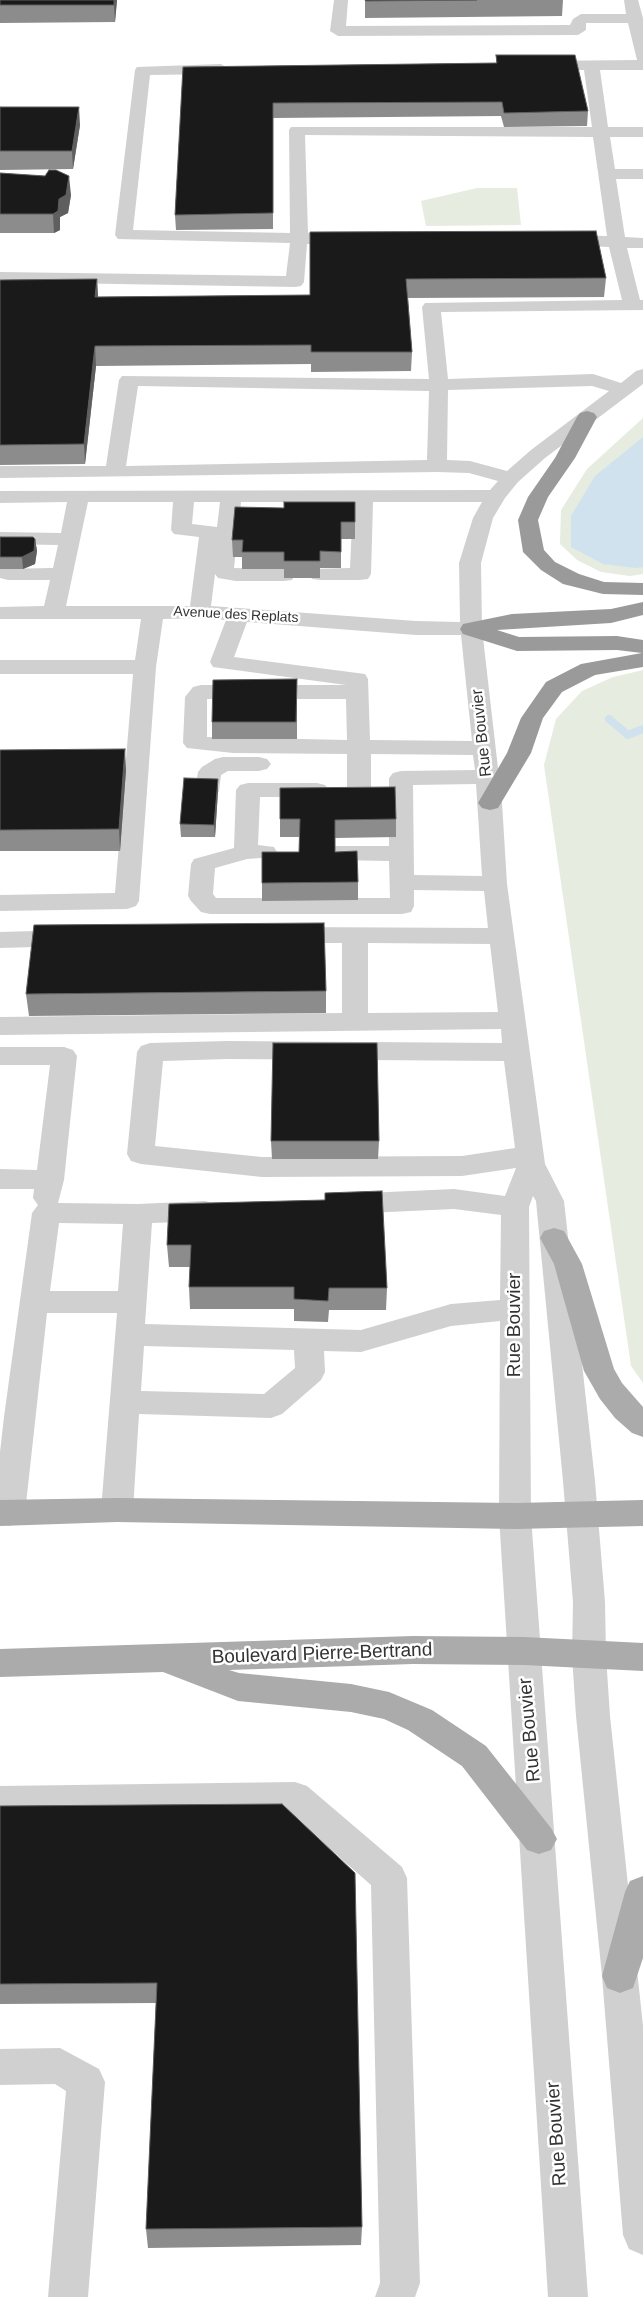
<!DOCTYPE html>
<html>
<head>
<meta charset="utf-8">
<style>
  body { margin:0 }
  canvas { display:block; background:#fff }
</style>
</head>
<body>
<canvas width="643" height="2297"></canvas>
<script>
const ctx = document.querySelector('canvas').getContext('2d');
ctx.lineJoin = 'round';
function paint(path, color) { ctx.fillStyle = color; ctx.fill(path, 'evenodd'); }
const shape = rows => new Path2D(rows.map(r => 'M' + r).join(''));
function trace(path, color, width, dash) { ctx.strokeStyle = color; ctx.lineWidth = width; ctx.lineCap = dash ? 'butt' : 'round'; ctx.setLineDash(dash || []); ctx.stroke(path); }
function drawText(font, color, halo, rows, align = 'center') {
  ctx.font = font + ' Arial,sans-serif'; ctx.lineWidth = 5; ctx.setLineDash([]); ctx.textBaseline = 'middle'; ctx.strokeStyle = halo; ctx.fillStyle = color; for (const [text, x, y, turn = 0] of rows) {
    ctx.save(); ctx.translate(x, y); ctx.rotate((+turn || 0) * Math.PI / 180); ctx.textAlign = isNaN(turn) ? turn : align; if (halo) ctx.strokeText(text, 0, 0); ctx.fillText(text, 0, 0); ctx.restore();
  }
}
paint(shape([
  [477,188,517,188,521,225,426,226,421,201],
  [643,418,643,574,630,576,601,572,577,560,560,544,561,510,587,469],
  [643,670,643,1383,631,1366,544,765,556,719,582,691,613,677]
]), '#e6ecdf');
paint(shape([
  [643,437,643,567,635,568,603,564,571,547,571,516,595,476]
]), '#cfe2ee');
trace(shape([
  [609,719,628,735,643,729]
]), '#cfe2ee', 8);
paint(shape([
  [334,0,348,0,346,26,570,25,573,19,581,14,626,14,624,0,638,0,643,18,643,70,600,70,608,127,643,127,643,137,610,137,615,169,643,169,643,179,616,179,625,237,643,238,643,248,627,248,640,300,643,300,643,310,441,312,448,379,593,374,621,383,636,371,643,369,643,384,545,458,518,482,505,498,493,518,481,563,482,629,502,803,507,884,545,1164,564,1201,595,1481,605,1602,606,1656,610,1716,643,2026,643,2255,629,2249,623,2235,602,1976,576,1716,572,1656,573,1602,563,1481,536,1201,533,1196,529,1207,531,1516,588,2297,548,2297,499,1516,500,1321,451,1326,361,1352,324,1351,325,1372,321,1380,282,1414,271,1418,139,1414,133,1510,128,1519,117,1522,106,1519,101,1510,117,1313,47,1313,25,1513,20,1522,9,1526,0,1523,0,1452,4,1417,32,1213,38,1205,33,1198,34,1189,0,1189,0,1169,37,1170,50,1065,0,1065,0,1047,64,1047,73,1050,77,1056,64,1180,58,1203,138,1204,205,1201,215,1204,219,1211,215,1218,205,1221,152,1223,145,1324,361,1330,451,1304,500,1300,501,1215,454,1209,345,1214,335,1211,331,1204,335,1197,345,1194,454,1189,505,1196,516,1168,462,1176,262,1177,141,1164,131,1161,127,1154,137,1052,141,1046,150,1043,227,1041,502,1043,501,1029,0,1035,0,1017,342,1013,342,943,288,943,279,941,275,935,279,929,288,927,488,928,484,891,414,890,414,906,411,912,402,914,210,914,201,912,191,901,188,896,191,864,194,859,234,848,236,790,240,785,248,783,317,783,325,785,329,790,325,795,317,797,260,797,258,845,274,847,277,852,274,857,247,859,215,868,213,894,216,898,390,898,389,861,335,860,326,858,323,853,326,848,335,846,389,846,389,778,393,773,401,771,475,770,473,755,371,754,371,790,367,795,359,797,351,795,347,790,347,754,233,753,187,748,183,743,185,697,193,687,201,685,346,685,213,667,210,662,226,620,200,618,163,619,156,667,139,901,136,906,127,909,0,911,0,895,115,893,133,674,0,674,0,660,135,660,141,619,0,619,0,607,44,606,50,580,8,580,0,578,0,569,53,568,58,545,0,544,0,532,61,533,67,502,0,503,0,491,490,490,498,481,469,473,437,472,0,478,0,466,106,466,119,380,122,376,429,379,422,307,425,303,622,300,609,247,562,245,556,244,553,240,556,236,562,235,607,236,593,137,305,135,308,233,347,234,353,235,356,239,353,243,347,244,307,244,304,282,301,286,295,287,0,282,0,272,286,276,290,243,118,239,115,235,135,70,137,67,221,64,229,69,221,74,150,75,133,230,290,233,289,130,291,127,592,127,584,70,539,71,531,66,539,61,637,60,628,23,586,23,586,30,578,35,338,36,330,31,334,0],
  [138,386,429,391,427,460,126,466,138,386],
  [592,386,609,391,531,450,507,471,470,461,447,460,448,390,592,386],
  [88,502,173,502,171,530,174,534,199,537,190,606,66,606,88,502],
  [194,502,220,502,217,527,192,524,194,502],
  [241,502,353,502,350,568,312,569,309,574,312,579,320,580,360,580,368,579,371,574,373,502,482,502,473,518,459,563,460,622,416,621,211,606,215,574,218,578,236,581,284,581,292,580,295,575,292,570,284,569,234,568,241,502],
  [247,622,416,635,461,635,472,741,370,740,368,679,365,674,234,657,247,622],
  [207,699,346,699,347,740,207,737,207,699],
  [476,784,482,876,414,875,413,785,476,784],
  [368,943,490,944,498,1012,368,1013,368,943],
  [227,1059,504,1061,515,1148,462,1156,262,1157,155,1146,163,1061,227,1059],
  [59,1223,123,1224,118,1291,50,1291,59,1223],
  [144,1346,294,1350,295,1368,264,1394,141,1391,144,1346],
  [223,757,259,757,267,759,271,764,267,769,259,771,228,771,221,775,219,791,215,796,207,798,199,796,195,791,198,772,202,767,215,759,223,757],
  [70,930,79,932,83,938,79,944,70,946,0,948,0,932,70,930],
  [295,1782,307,1786,402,1867,407,1878,420,2283,415,2297,375,2297,380,2283,371,1885,288,1812,0,1816,0,1786,295,1782],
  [60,2048,99,2069,105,2082,88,2297,48,2297,66,2091,55,2084,0,2085,0,2049,60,2048]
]), '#d0d0d0');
paint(shape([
  [554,1228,564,1231,582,1264,614,1369,622,1383,643,1407,643,1437,632,1433,615,1418,600,1399,584,1371,554,1264,540,1238,544,1231,554,1228],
  [117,1498,515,1503,643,1500,643,1526,515,1529,117,1522,0,1526,0,1500,117,1498],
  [413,1636,524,1637,643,1643,643,1671,524,1665,413,1664,229,1670,239,1673,351,1684,389,1692,432,1710,486,1746,551,1828,557,1839,551,1850,539,1854,527,1850,462,1766,408,1730,384,1719,351,1712,238,1701,163,1672,0,1677,0,1649,413,1636],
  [643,1876,643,1958,633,1988,620,1993,607,1988,602,1976,625,1892,630,1881,643,1876]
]), '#ababab');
paint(shape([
  [587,411,594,413,597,417,575,458,548,497,538,520,544,550,555,562,579,574,604,582,643,583,643,595,603,594,563,584,541,570,523,552,518,520,528,497,555,458,577,417,580,413,587,411],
  [643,602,643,615,611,623,497,630,519,637,617,636,643,640,643,667,595,675,562,692,543,718,531,753,498,808,490,810,482,808,478,803,507,753,521,718,546,682,581,664,642,653,617,650,517,651,463,634,460,629,463,624,512,614,611,609,643,602]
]), '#9a9a9a');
paint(shape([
  [0,0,117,0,115,22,0,23],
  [365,0,563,0,562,16,365,18],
  [496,55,588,111,587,126,504,127,501,116,273,118,273,229,176,230,175,215,183,67,496,63],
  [0,107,80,125,73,169,0,170],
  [0,173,45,176,71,195,68,213,60,217,60,230,54,233,0,233],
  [310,232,606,278,604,297,408,298,412,352,411,371,311,372,311,364,96,366,85,464,0,465,0,280,97,279,98,297,310,295],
  [355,502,355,539,341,539,341,568,320,568,320,578,284,578,284,569,242,569,242,557,233,557,232,540,284,508],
  [0,537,35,539,37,551,35,564,23,569,0,569],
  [297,679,297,739,212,739,212,722],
  [0,750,126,770,120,851,0,851],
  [218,779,218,791,215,837,181,837,180,824],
  [280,819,396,819,396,837,335,838,335,852,358,882,358,900,262,901,262,883,299,852,299,837,280,837],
  [326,991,326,1013,29,1016,26,994],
  [271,1141,379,1141,378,1159,272,1159],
  [169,1204,387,1288,386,1310,329,1310,328,1322,294,1321,294,1309,190,1309,189,1287,190,1267,169,1267,167,1245],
  [282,1804,362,2227,361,2245,148,2248,146,2229,156,2003,0,2004,0,1806]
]), '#8c8c8c');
paint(shape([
  [114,0,117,0,115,22,114,5],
  [79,107,80,125,73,169,72,151],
  [69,176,71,195,68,213,60,217,60,230,54,233,53,214,59,199],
  [97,279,98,298,95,297],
  [95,346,96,366,85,464,84,444],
  [35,539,37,551,35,564,23,569,22,557],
  [125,749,126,770,120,851,119,829],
  [218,779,218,791,215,837,214,825]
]), '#5f5f5f');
const building = shape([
  [0,0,114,0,114,5,0,5,0,0],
  [365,0,477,0,366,1,365,0],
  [496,55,575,55,588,111,504,113,502,102,273,103,273,213,175,215,183,67,497,63,496,55],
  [0,107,79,107,72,151,0,151,0,107],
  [49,170,56,170,69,176,66,195,59,199,58,211,53,214,0,214,0,173,45,176,49,170],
  [596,231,606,278,406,279,412,352,311,352,311,345,95,346,84,444,0,445,0,280,97,279,95,297,310,295,310,232,596,231],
  [284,502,355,502,355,522,341,522,341,552,320,551,320,561,284,561,284,552,242,552,243,540,232,540,235,507,284,508,284,502],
  [0,537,33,537,35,539,34,551,22,557,0,557,0,537],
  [297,679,296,722,212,722,213,680,297,679],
  [125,749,119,829,0,830,0,750,125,749],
  [184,778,218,779,214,825,180,824,184,778],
  [395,787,396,819,335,820,335,852,357,851,358,882,262,883,262,852,299,852,300,819,280,819,280,788,395,787],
  [324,923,326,991,26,994,34,925,324,923],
  [273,1043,377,1043,379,1141,271,1141,273,1043],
  [382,1191,387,1288,329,1288,328,1301,294,1299,294,1287,189,1287,191,1245,167,1245,169,1204,325,1200,325,1193,382,1191],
  [282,1804,355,1873,362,2227,146,2229,157,1983,0,1984,0,1806,282,1804]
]);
paint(building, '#1a1a1a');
trace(building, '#5f5f5f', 1);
drawText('14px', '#333', '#fff', [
  ["Avenue des Replats",236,615,3]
]);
drawText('16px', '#333', '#fff', [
  ["Rue Bouvier",482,733,-96]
]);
drawText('19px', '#333', '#fff', [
  ["Rue Bouvier",515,1325,-90],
  ["Boulevard Pierre-Bertrand",322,1654,-2],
  ["Rue Bouvier",530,1730,-95],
  ["Rue Bouvier",557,2134,-94]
]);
</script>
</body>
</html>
